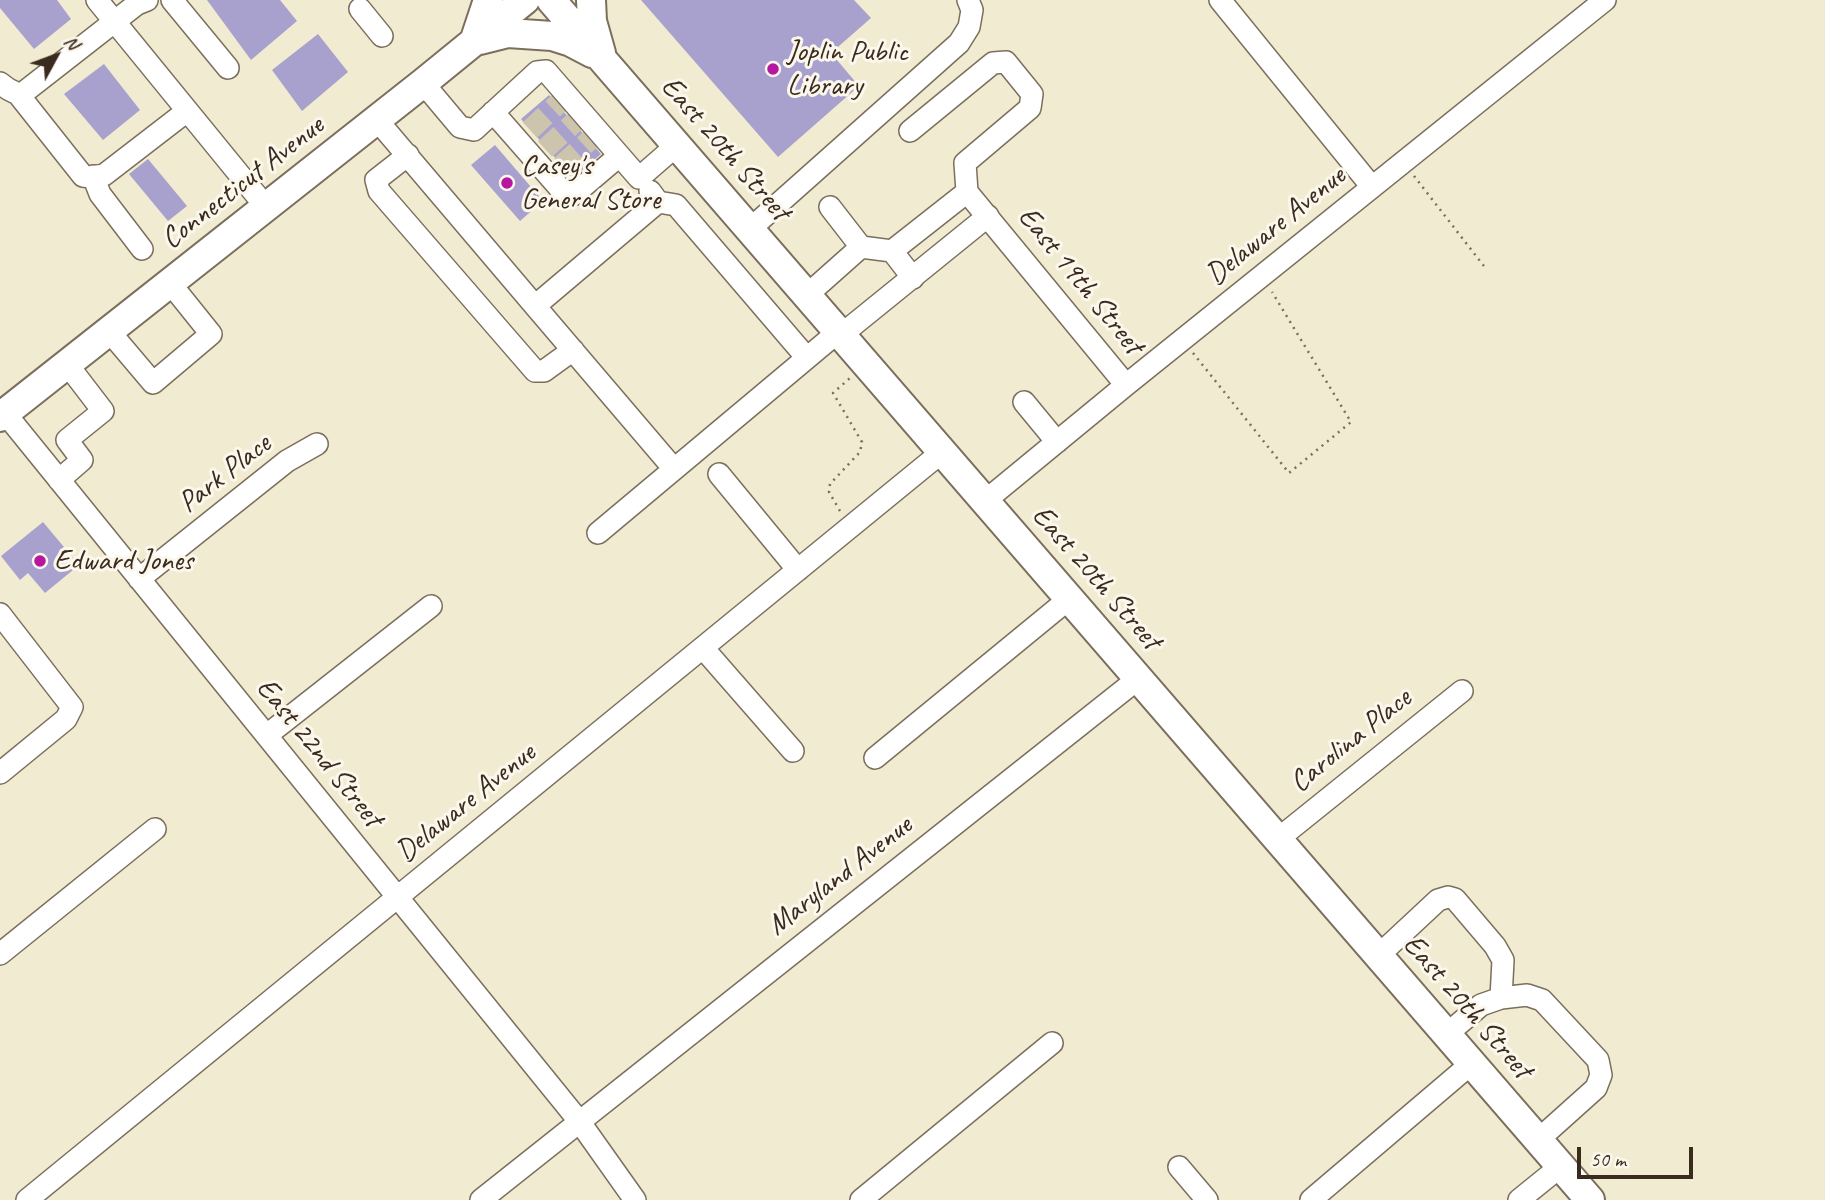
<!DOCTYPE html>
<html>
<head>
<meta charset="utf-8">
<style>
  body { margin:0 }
  #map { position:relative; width:1825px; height:1200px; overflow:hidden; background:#f1ebd1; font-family:Caveat,sans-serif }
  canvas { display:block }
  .north { position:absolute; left:21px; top:21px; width:70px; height:70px; -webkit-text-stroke:5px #fbf7ec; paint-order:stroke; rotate:49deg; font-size:19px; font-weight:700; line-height:28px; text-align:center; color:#3b2a1e }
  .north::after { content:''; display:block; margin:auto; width:24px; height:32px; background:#3b2a1e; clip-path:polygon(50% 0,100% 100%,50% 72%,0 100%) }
  .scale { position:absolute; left:1577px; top:1147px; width:116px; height:32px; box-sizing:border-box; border:4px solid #3b2a1e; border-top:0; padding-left:9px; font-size:21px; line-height:24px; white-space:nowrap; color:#3b2a1e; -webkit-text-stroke:5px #fbf7ec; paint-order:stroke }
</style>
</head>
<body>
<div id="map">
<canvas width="1825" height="1200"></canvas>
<div class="north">N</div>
<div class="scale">50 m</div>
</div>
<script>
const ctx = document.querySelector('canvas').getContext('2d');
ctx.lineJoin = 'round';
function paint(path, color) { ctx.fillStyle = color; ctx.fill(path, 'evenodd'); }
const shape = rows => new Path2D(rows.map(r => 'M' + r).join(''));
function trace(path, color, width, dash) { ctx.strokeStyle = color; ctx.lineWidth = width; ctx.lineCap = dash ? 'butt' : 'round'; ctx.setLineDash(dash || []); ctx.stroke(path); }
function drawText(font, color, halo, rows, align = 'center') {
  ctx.font = font + ' Caveat,sans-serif'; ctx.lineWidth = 6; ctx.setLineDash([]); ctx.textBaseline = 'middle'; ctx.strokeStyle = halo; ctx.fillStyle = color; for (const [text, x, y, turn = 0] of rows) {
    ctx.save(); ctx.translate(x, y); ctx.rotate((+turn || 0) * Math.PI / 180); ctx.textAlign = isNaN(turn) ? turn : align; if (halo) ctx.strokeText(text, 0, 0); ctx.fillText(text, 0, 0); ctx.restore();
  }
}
paint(shape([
  [0,0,57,0,71,19,34,49,0,8],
  [207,0,280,0,297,21,251,60],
  [641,0,854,0,871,18,831,53,859,86,778,157],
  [318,34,348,72,302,111,272,70],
  [104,64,140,110,103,140,64,94],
  [549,95,601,154,573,178,521,119],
  [495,145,543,201,520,221,471,165],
  [148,159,187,206,168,221,129,174],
  [43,522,79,565,45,593,28,573,20,580,1,556]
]), '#a8a1cd');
trace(shape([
  [530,130,562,100],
  [545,149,578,119],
  [561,166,593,137]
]), '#cdc4ad', 21, [21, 10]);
const minor = shape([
  [97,0,266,207],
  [172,0,228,68],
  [1220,0,1372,187],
  [360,9,382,36],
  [0,83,8,89,18,94,23,93,137,4,147,0],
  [423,83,460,127,474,130,537,72,546,71,639,178,677,145],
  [18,94,83,176,91,177,104,175,187,111],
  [493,112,564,193,573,195,619,156],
  [377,120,535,306],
  [910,131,993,63,1006,62,1032,94,1030,108,965,163,967,192,1126,385],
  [408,155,376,180,379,191,535,371,544,371,573,350],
  [93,176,100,194,142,249],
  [650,191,658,202,676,205,807,358,838,332],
  [658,202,535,306,674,469],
  [830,207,861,247,892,251,913,278],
  [750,229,959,43,969,27,972,10,968,0],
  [892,251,967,192],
  [807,295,861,247],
  [109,331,153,383,211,334,170,283],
  [841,335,988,216],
  [1024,402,1057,442],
  [5,413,579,1121,635,1200],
  [719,474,798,570],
  [59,480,82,460,67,440,103,411,67,364],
  [985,501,1126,385,1605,0],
  [598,533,807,358],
  [139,579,287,461,317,444],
  [0,614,72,707,66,719,0,773],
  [703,648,793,751],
  [267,735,431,606],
  [875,758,1070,598],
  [1278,839,1462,691],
  [0,954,155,829],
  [1379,955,1438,900,1448,897,1455,899,1495,946,1503,960,1501,998],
  [1447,1034,1481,1005,1501,998,1527,995,1542,1000,1598,1060,1601,1075,1596,1088,1538,1140],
  [1179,1167,1207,1200],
  [27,1200,942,452],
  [481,1200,1139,678],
  [861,1200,1052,1043],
  [1311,1200,1472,1063],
  [1519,1200,1561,1166]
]);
const major = shape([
  [551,0,1590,1200],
  [591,0,592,21,601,53],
  [480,40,508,33,552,36,571,42,592,53],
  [474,42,488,0],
  [0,417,423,83,525,0]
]);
trace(minor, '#7b6e5d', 24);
trace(major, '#7b6e5d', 32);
trace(shape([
  [1414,176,1487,270],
  [1193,353,1289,473,1351,422,1272,292],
  [840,511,829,492,830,484,860,452,862,442,833,393,850,378]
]), '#7b6e5d', 2.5, [2, 5]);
trace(minor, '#fff', 21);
trace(major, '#fff', 28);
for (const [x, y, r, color] of [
  [773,69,7,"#b5179e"],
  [507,183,7,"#b5179e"],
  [40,561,7,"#b5179e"]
]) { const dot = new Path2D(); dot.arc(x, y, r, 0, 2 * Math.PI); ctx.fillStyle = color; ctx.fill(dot); trace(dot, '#fbf7ec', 2.5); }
drawText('30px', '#3b2a1e', '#fbf7ec', [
  ["Joplin Public",787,52],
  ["Library",787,86],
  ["Casey's",521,166],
  ["General Store",521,200],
  ["Edward Jones",54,561]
], 'left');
drawText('30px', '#3b2a1e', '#fbf7ec', [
  ["East 20th Street",725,149,49],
  ["Connecticut Avenue",243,183,-38],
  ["Delaware Avenue",1276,226,-39],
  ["East 19th Street",1080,281,51],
  ["Park Place",225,474,-38],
  ["East 20th Street",1096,578,49],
  ["Carolina Place",1351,741,-39],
  ["East 22nd Street",319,753,51],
  ["Delaware Avenue",466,803,-39],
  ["Maryland Avenue",840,876,-38],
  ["East 20th Street",1467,1007,49]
]);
</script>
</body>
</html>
